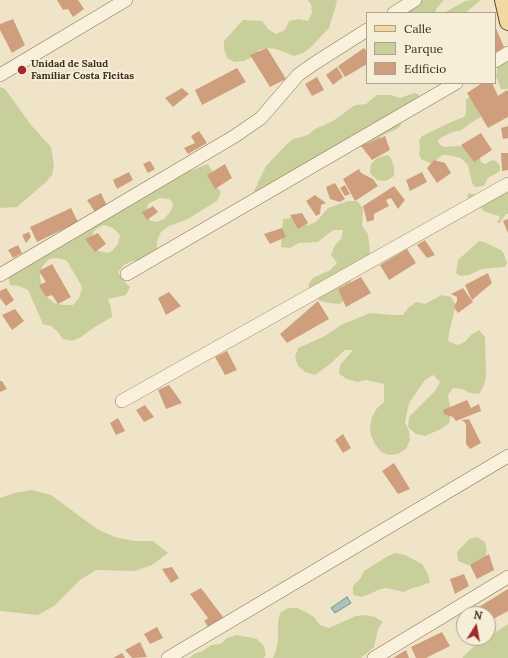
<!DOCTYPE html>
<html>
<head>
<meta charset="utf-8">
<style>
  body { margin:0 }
  #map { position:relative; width:508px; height:658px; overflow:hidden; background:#f0e4c8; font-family:Lora,serif }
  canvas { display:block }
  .legend { position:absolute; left:366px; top:12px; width:130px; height:72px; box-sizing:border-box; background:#f7eed8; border:1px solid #ada18e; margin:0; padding:5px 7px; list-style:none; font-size:12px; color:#3d2e20 }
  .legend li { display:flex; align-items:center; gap:8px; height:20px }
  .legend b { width:20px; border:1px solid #ada18e }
  .north { position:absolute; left:456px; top:606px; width:40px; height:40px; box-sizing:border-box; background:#f7eed8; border:1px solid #ada18e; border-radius:50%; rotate:11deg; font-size:11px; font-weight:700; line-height:16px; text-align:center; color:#3d2e20 }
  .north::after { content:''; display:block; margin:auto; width:14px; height:18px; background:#9e2a2b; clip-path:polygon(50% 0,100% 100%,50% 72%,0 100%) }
</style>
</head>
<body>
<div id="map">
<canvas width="508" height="658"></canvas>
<ul class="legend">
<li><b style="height:5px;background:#f3d9a0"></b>Calle</li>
<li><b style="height:11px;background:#c9cf9b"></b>Parque</li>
<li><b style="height:11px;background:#cf9f7d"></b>Edificio</li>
</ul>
<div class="north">N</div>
</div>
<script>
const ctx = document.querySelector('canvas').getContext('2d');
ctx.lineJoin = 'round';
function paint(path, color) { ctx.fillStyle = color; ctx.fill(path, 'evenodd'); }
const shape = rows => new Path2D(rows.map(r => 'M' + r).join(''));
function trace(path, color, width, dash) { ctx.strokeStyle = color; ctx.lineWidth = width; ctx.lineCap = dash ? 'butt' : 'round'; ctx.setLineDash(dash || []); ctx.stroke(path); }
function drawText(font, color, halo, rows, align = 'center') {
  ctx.font = font + ' Lora,serif'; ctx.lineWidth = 3.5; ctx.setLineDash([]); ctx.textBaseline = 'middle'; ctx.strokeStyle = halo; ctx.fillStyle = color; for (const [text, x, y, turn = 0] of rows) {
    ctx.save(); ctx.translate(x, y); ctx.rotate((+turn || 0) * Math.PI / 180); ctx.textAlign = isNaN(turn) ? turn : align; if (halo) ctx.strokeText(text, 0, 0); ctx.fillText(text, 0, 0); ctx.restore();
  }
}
paint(shape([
  [307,0,336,0,337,2,329,28,310,48,303,53,294,56,276,49,268,48,259,50,252,57,244,61,234,62,227,58,224,49,224,41,243,20,262,21,268,29,276,34,285,30,289,21,299,19,308,21,312,13,311,4],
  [412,0,444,0,437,8,435,13,397,13],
  [472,0,481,0,465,13,444,13,465,1],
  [508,60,508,89,501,89,496,76,498,67,500,63],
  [0,87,5,89,31,125,51,147,54,166,52,175,46,182,17,207,0,208],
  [414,93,419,94,419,102,402,116,401,125,397,129,381,136,376,145,368,148,355,146,255,195,254,191,266,166,286,145,293,139,308,135,315,129,333,121,352,107,356,105,366,104,377,95,391,95,400,98],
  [470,97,481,117,469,124,462,130,453,132,440,138,438,141,440,145,445,147,458,146,467,147,479,153,481,162,485,164,493,160,497,162,500,166,500,171,488,178,484,186,475,187,472,183,468,165,461,158,447,155,442,155,434,162,430,163,421,159,419,154,420,150,419,141,422,136,451,122,464,117,466,113,466,99],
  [388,155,391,158,394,167,394,176,386,181,377,180,370,173,371,164,377,158],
  [208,164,214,175,214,184,221,192,217,201,186,220,169,226,161,232,157,241,157,250,142,260,133,261,124,265,118,272,123,280,130,287,126,295,108,299,111,308,112,317,96,326,81,337,72,341,63,339,58,332,51,326,43,324,28,290,19,286,10,285,8,276,182,174],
  [160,198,169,199,173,203,172,208,170,212,164,219,156,222,151,221,148,218,146,214,148,204],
  [104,225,113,228,120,235,118,244,112,251,108,253,99,251,95,249,91,242,93,233,96,229],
  [53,258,62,259,67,261,81,285,82,289,79,298,73,305,63,305,54,303,44,294,41,285,40,276,42,267,48,260],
  [508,192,508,214,506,214,499,224,497,222,500,218,499,216,483,211,480,205,470,200,467,196,469,193,476,195,503,194],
  [348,201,357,201,363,208,362,226,368,234,370,253,367,261,353,273,347,299,339,304,329,303,320,301,313,294,308,285,313,278,330,270,337,263,331,255,335,245,341,239,343,230,333,230,318,242,299,243,290,248,281,247,283,219,292,218,299,223,308,225,316,222,328,208],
  [479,241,484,242,501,250,504,254,507,263,505,267,482,269,469,275,460,276,456,273,458,260],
  [442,295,451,297,456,305,449,333,448,341,457,345,465,342,471,335,479,330,485,337,486,376,484,385,479,394,470,393,462,389,453,388,448,395,451,413,449,423,441,429,425,436,416,434,408,427,409,417,435,391,440,382,433,375,425,380,409,403,405,422,409,431,410,440,406,449,398,454,389,455,381,452,375,444,371,436,370,426,372,417,377,408,384,402,384,384,366,380,357,382,347,379,339,374,340,365,353,350,345,350,330,364,315,375,305,372,298,366,295,357,298,348,325,336,341,325,370,313,393,315,403,315,408,308,416,302,425,304],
  [32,490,51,495,97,529,115,537,134,541,153,541,168,553,152,565,135,571,96,570,80,580,54,606,38,615,0,611,0,498,14,493],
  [477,537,485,542,487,550,484,559,477,565,468,565,458,561,457,552,469,539],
  [396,553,405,555,422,564,427,572,430,582,421,586,412,588,404,592,386,588,378,590,370,594,362,597,353,595,353,586,360,579,364,571,388,556],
  [288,608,297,608,306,612,314,617,320,625,329,628,356,616,365,615,375,617,383,622,378,629,374,647,361,658,273,658,276,650,278,640,278,622,280,613],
  [508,624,508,658,462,658,473,647],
  [237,635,257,639,264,646,266,655,264,658,189,658,194,654,203,651,211,645,221,644,227,638]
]), '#c9cf9b');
const water = shape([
  [347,597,351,603,335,613,331,608,347,597]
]);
paint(water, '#a9c4bc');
trace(water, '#6f938a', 1);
paint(shape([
  [57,0,78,0,84,9,73,17,68,9,63,10],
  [13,19,25,45,12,53,0,30,0,24],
  [495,26,504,47,495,53],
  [267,48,286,79,270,87,250,55],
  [364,48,367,52,367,64,345,77,338,66],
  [337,67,343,77,333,85,326,75],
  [237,68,246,82,202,105,195,90],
  [317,77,324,90,312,96,305,84],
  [482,83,492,83,498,96,507,90,508,92,508,117,488,128,467,93],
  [182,88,189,94,173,107,165,98],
  [508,126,508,138,503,139,501,128],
  [199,131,207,143,188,154,184,148,195,143,191,136],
  [481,133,492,150,474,162,461,145],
  [385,136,390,150,372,160,361,146],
  [501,153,508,153,508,170,502,171],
  [434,160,445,163,451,173,437,183,427,168],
  [150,161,155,169,148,173,143,164],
  [225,164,232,178,215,189,207,175],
  [359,169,361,173,373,179,378,186,355,201,343,179],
  [129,172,133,180,117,189,113,180],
  [422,172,427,182,410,191,406,180],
  [335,183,345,199,340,202,330,199,326,187],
  [345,185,350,194,345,196,340,188],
  [394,186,405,200,398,209,391,198,386,200,389,206,374,214,374,220,367,222,363,206],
  [101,193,107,206,95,212,87,200],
  [315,195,326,203,321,205,320,214,316,216,306,201],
  [153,206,158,212,147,220,142,212],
  [71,208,78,222,37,242,30,227],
  [302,213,308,223,298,229,290,215],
  [508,219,508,233,503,221],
  [282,228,286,237,270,244,264,234],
  [29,232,31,237,26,243,22,235],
  [98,233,106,244,95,252,85,239],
  [425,240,435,255,427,258,417,245],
  [18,245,22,253,13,258,8,250],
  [407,249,416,263,389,280,380,265],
  [52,264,71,297,58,304,52,295,46,297,39,285,46,282,39,271],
  [488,273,492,283,472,300,465,285],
  [361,277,371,293,346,307,338,289],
  [6,288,14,300,6,306,0,298,0,291],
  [463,288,473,302,458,313,454,307,457,301,457,297,451,294],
  [169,292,181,306,166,315,158,298],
  [318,301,329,319,287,343,280,334],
  [15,309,24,321,12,330,2,315],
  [227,351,237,370,225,375,215,357],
  [0,381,2,381,7,389,0,392],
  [169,385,182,403,166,409,158,390],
  [467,400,471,408,479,404,481,411,456,421,453,417,444,414,443,410],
  [145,405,154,417,144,422,136,410],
  [118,418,125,431,116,435,110,423],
  [469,419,481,443,470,449,466,444,466,424,462,420],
  [343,434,351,448,343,453,335,440],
  [394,463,410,489,398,494,382,471],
  [489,554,494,570,477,579,470,565],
  [172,567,179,578,171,583,162,569],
  [464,574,469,586,455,594,450,579],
  [201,588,226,621,211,631,204,621,208,618,190,594],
  [508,589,508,611,488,622,488,614,476,614,474,610],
  [157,627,163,638,150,644,144,634],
  [442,632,450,646,426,658,416,658,411,647],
  [140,642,147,657,132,658,125,650],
  [406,650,409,658,393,658],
  [122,653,125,658,113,658]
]), '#cf9f7d');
const minor = shape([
  [394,13,415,0],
  [495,61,508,53],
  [0,75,126,0],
  [127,274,456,83],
  [0,275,235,136,261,118,298,75,315,63,367,30],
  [122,401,508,184],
  [168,658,508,456],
  [374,658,508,577]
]);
const major = shape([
  [503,0,508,22]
]);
trace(minor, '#8d765c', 14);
trace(major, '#5b4430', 18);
trace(minor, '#faf1dc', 13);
trace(major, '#f3d9a0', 16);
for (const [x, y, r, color] of [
  [22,70,5,"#9e2a2b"]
]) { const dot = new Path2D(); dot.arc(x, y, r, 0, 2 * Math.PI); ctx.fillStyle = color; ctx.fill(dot); trace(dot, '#f7eed8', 1.5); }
drawText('bold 10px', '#3d2e20', '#f7eed8', [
  ["Unidad de Salud",31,64],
  ["Familiar Costa Fleitas",31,76]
], 'left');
</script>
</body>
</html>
